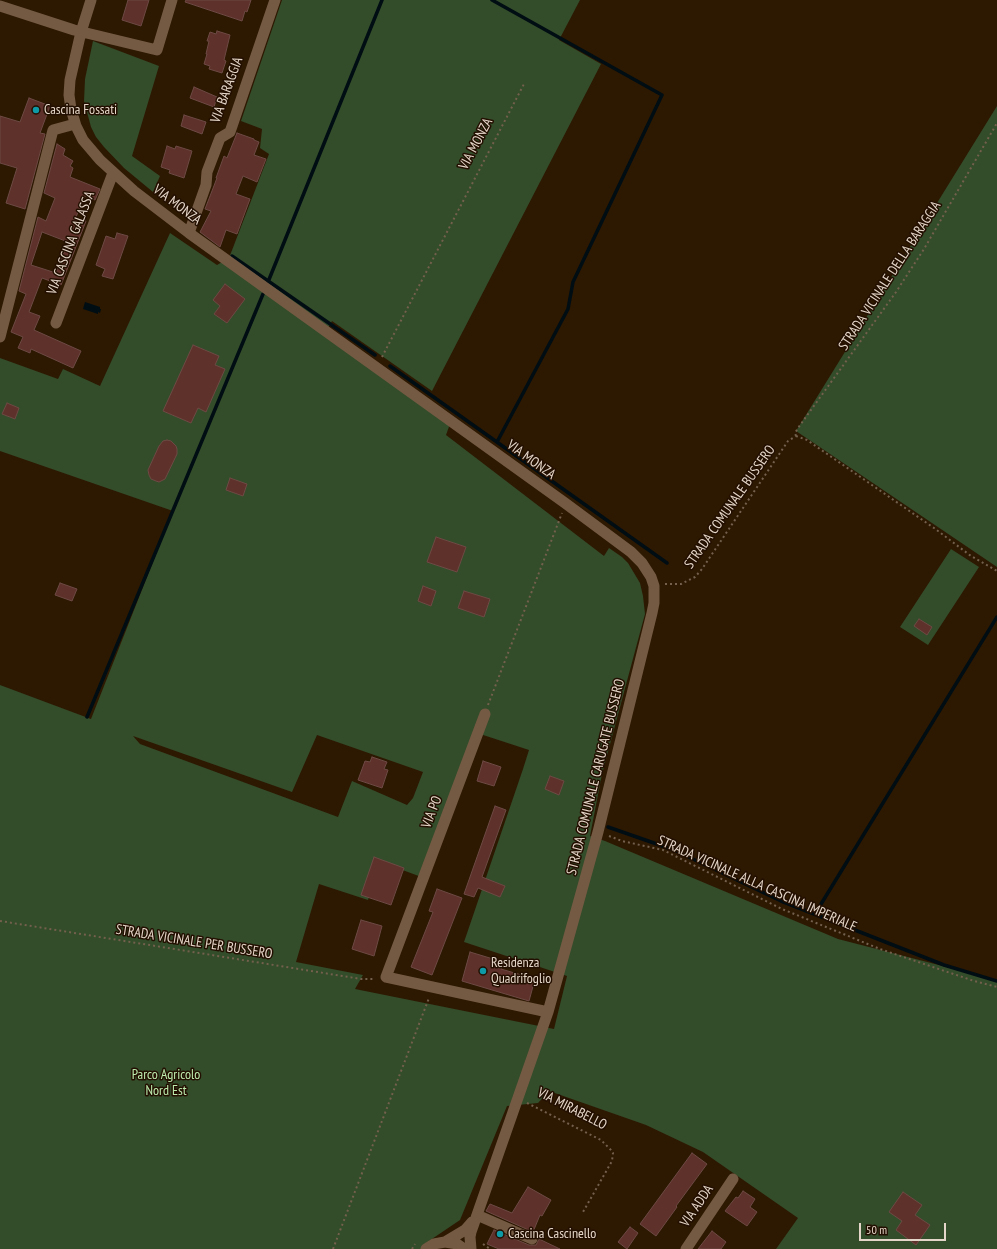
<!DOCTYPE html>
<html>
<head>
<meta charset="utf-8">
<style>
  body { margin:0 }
  #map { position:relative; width:997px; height:1249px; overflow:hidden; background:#2d1802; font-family:"PT Sans Narrow",sans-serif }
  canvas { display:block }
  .scale { position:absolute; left:859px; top:1223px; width:87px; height:18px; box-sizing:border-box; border:2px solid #e4d6c8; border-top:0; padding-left:5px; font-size:12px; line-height:14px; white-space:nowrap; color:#e4d6c8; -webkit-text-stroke:3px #230f00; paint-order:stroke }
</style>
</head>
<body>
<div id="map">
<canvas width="997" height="1249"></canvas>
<div class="scale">50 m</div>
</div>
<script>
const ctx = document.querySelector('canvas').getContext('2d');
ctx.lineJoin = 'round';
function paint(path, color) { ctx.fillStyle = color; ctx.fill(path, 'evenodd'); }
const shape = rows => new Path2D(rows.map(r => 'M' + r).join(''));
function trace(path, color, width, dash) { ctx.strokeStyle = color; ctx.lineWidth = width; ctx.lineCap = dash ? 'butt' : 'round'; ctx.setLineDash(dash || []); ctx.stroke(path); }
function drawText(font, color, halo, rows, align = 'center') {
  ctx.font = font + ' "PT Sans Narrow",sans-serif'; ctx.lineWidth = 3; ctx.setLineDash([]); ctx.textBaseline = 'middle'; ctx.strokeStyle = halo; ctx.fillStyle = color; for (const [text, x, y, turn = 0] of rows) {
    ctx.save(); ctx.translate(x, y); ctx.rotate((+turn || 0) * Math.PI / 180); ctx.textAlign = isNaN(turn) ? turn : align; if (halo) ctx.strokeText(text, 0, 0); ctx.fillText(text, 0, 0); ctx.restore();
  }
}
paint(shape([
  [282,0,580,0,559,40,601,64,432,391,332,321,328,328,450,424,446,435,604,556,609,548,622,557,628,563,640,583,643,596,645,614,602,774,590,836,605,841,838,939,997,980,997,1249,776,1249,798,1218,703,1152,646,1125,549,1091,538,1103,507,1106,460,1220,423,1245,421,1249,0,1249,0,685,91,719,173,511,0,451,0,358,58,379,63,369,100,386,170,233,217,265,229,258,269,154,260,148,262,129,241,121],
  [477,733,529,750,523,769,464,942,567,976,554,1029,355,989,363,975,296,962,319,884,368,900,381,862,424,878],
  [317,735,423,772,413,798,407,805,352,781,338,817,140,744,133,736,292,792],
  [93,41,159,66,132,156,160,176,153,192,124,168,104,147,96,137,91,127,84,101,85,79],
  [997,106,997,567,796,431],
  [951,549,979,567,928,645,900,627]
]), '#334c2a');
paint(shape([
  [85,302,100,307,100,309,101,309,100,313,98,312,98,314,83,309]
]), '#000d12');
trace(shape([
  [492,0,662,95,573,282,568,309,497,442],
  [232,256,375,355],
  [268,282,382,0],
  [390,366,667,563],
  [87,717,263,294],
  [608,827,674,850,781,901,944,965,997,981],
  [818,909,997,617]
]), '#000d12', 3.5);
const building = shape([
  [128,0,149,0,141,26,122,20,128,0],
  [186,0,251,0,247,12,245,11,242,21,185,2,186,0],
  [217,31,230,35,224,60,226,61,222,73,209,69,210,66,204,64,207,54,206,54,209,41,207,41,210,32,216,34,217,31],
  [194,87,217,97,214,107,190,98,194,87],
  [29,98,50,106,40,133,45,134,25,209,6,203,17,168,0,163,0,116,20,122,29,98],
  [184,115,206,122,202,134,181,126,184,115],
  [237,133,254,139,254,140,259,142,254,155,266,159,257,182,243,176,236,194,250,199,237,234,226,230,220,247,200,232,211,211,205,209,217,178,216,178,224,156,227,158,237,133],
  [57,144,65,149,63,155,73,161,70,166,73,168,70,177,100,189,95,200,85,196,76,217,86,221,61,285,42,278,29,312,40,316,34,330,81,351,73,368,31,349,30,353,18,348,23,337,11,332,26,294,19,291,38,217,46,221,55,198,44,193,57,144],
  [42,232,68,242,56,273,31,265,42,232],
  [167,146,175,149,176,146,192,151,184,178,169,173,170,170,161,167,167,146],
  [117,233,128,236,113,279,102,276,105,269,96,265,106,236,115,239,117,233],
  [225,284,245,299,227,323,214,314,220,306,213,300,225,284],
  [193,345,219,356,215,365,225,369,206,412,198,408,191,423,163,411,193,345],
  [7,403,19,408,15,419,2,414,7,403],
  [167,440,171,441,176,446,177,449,177,454,165,479,159,482,156,481,151,479,149,475,148,470,159,446,163,441,167,440],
  [230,478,247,484,243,496,226,490,230,478],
  [436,537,466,547,457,572,427,562,436,537],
  [60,583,77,589,72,601,55,595,60,583],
  [423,586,436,591,431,606,418,601,423,586],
  [464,591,490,599,484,617,458,608,464,591],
  [919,619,932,627,927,635,914,626,919,619],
  [372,757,387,762,384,769,388,770,382,788,358,780,365,761,370,762,372,757],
  [483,761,501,767,494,786,477,781,483,761],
  [550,776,564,781,559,795,545,789,550,776],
  [495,806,506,810,482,877,505,886,500,897,478,888,474,897,464,894,495,806],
  [374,857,404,868,391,905,361,895,374,857],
  [437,889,462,898,432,975,411,967,433,912,429,911,437,889],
  [361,920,382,926,374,956,352,949,361,920],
  [470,952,503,962,501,969,535,979,529,1001,462,981,470,952],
  [692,1153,707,1164,676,1206,677,1207,656,1236,640,1224,692,1153],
  [528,1187,551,1200,542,1216,540,1215,533,1232,486,1211,490,1204,512,1213,528,1187],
  [743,1191,755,1199,750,1207,757,1212,747,1226,725,1211,736,1197,738,1198,743,1191],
  [903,1192,922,1205,915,1215,930,1225,916,1245,896,1230,902,1221,889,1212,903,1192],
  [630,1227,638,1233,627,1249,618,1242,630,1227],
  [494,1230,529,1245,536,1245,539,1239,560,1249,499,1249,487,1244,494,1230],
  [712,1231,726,1242,721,1249,698,1249,712,1231]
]);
paint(building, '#5e312a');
trace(building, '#6d4a44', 1);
trace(shape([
  [382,357,525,82],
  [796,436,795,433,798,428,896,292,924,249,997,123],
  [796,436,807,440,934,528,971,556,997,571],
  [665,584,681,584,695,577,702,569,788,441,796,436],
  [488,705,562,513],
  [609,836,622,841,663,850,782,909,880,949,974,981,997,987],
  [0,921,361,979,375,979],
  [527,1103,601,1140,612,1151,613,1153,612,1161,583,1212],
  [483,1244,490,1249],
  [333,1249,429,998],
  [412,1249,415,1244]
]), '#73604d', 2, [2, 3]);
trace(shape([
  [91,0,81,32,70,80,69,95,71,109,76,126,83,140,100,160,134,191,189,233,565,503,631,552,642,563,651,577,654,586,654,603,652,613,598,832,548,1012,471,1232,470,1237,471,1249],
  [0,6,74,30,157,50,172,0],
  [189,233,206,185,207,172,220,138,230,132,275,0],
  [56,323,113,173],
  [0,337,53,130,75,124],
  [485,714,386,977,548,1012],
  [477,1215,532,1239],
  [445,1242,465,1230,472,1222],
  [426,1249,434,1244,445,1242,457,1244,464,1249],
  [686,1249,733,1179]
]), '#745a43', 11);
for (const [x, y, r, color] of [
  [36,110,4,"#0f9aa8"],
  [483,971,4,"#0f9aa8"],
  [500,1234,4,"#0f9aa8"]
]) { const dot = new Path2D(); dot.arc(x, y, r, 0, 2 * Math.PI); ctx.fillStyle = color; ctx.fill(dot); trace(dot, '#230f00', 1.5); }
drawText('14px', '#e4d6c8', '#230f00', [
  ["VIA BARAGGIA",227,90,-70],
  ["VIA MONZA",476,144,-62],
  ["VIA MONZA",177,205,37],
  ["VIA CASCINA GALASSA",71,243,-69],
  ["STRADA VICINALE DELLA BARAGGIA",890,276,-57],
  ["VIA MONZA",531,460,36],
  ["STRADA COMUNALE BUSSERO",730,507,-55],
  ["STRADA COMUNALE CARUGATE BUSSERO",596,777,-76],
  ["VIA PO",432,812,-69],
  ["STRADA VICINALE ALLA CASCINA IMPERIALE",757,884,24],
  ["STRADA VICINALE PER BUSSERO",194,942,9],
  ["VIA MIRABELLO",572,1109,27],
  ["VIA ADDA",697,1206,-56]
]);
drawText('14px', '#e4d6c8', '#230f00', [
  ["Cascina Fossati",44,110],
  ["Residenza",491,963],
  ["Quadrifoglio",491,979],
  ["Cascina Cascinello",508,1234]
], 'left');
drawText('14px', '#bcebad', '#230f00', [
  ["Parco Agricolo",166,1075],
  ["Nord Est",166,1091]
]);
</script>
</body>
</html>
